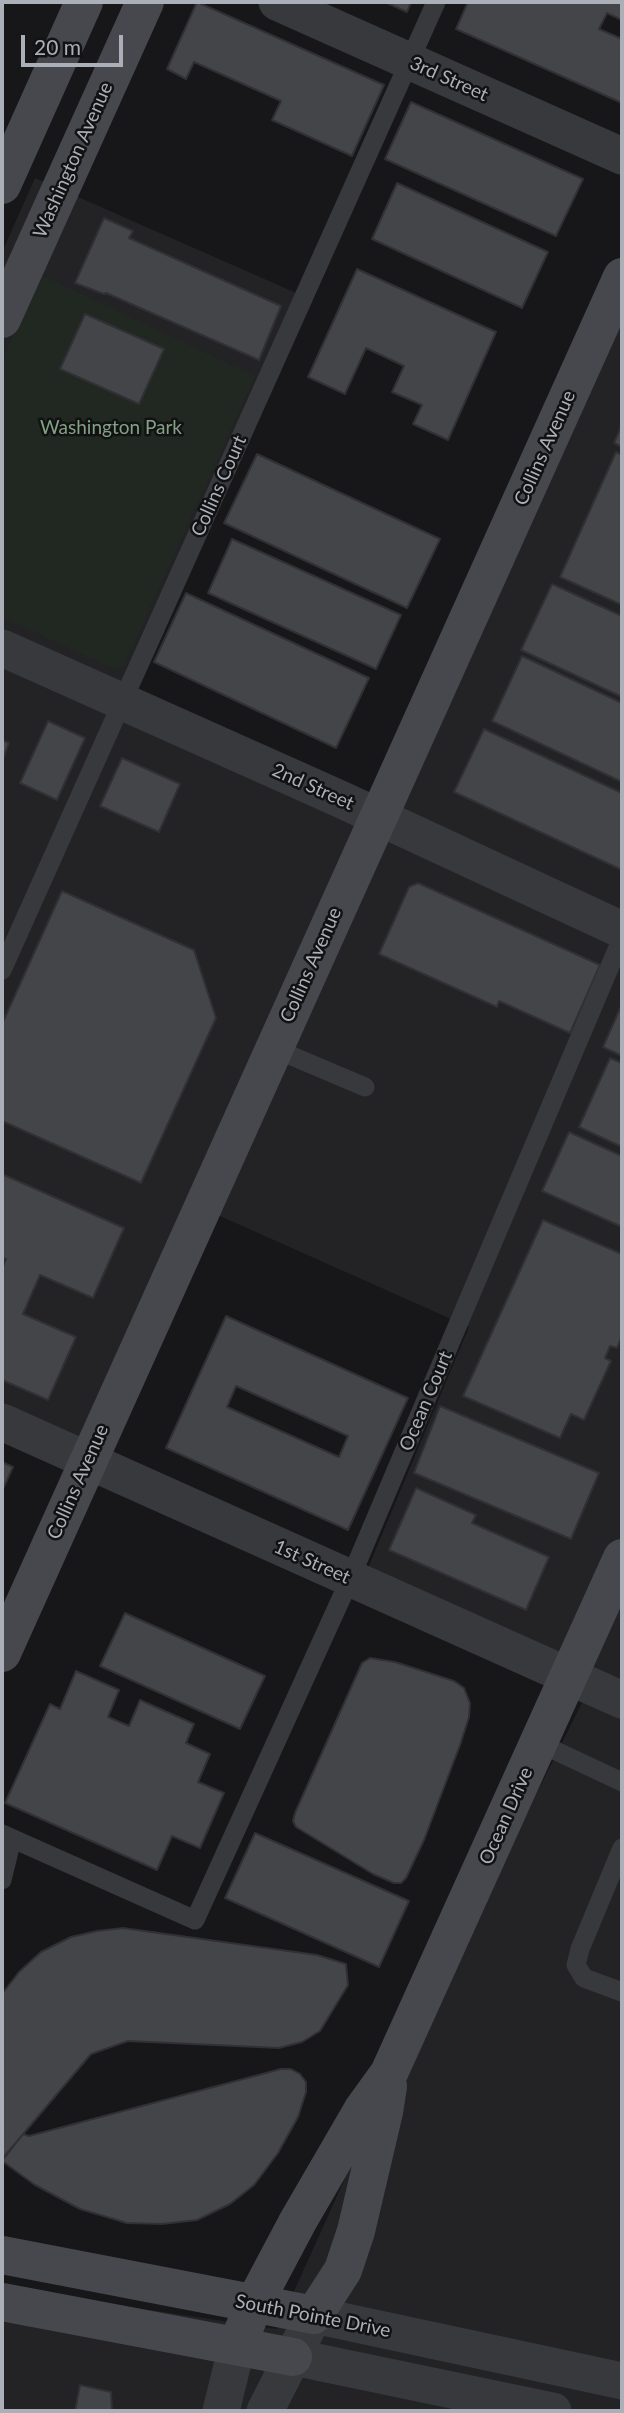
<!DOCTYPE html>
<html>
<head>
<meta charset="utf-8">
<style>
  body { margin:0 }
  #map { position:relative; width:624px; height:2413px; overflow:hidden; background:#171719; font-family:Lato,sans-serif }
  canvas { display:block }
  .frame { position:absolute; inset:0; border:4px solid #aaafb8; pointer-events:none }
  .scale { position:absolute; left:21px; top:35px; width:102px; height:32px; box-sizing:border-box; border:4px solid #aaafb8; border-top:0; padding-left:9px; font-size:21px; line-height:24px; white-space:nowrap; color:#aaafb8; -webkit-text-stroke:5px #121214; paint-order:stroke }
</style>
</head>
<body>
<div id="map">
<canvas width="624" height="2413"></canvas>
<div class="frame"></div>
<div class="scale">20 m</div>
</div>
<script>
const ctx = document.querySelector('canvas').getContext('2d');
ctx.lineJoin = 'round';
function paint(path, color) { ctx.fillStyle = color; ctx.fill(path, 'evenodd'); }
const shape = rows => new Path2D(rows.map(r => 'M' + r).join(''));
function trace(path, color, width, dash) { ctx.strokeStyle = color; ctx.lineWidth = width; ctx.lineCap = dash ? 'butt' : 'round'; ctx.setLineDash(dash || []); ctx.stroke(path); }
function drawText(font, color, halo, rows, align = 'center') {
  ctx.font = font + ' Lato,sans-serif'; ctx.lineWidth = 5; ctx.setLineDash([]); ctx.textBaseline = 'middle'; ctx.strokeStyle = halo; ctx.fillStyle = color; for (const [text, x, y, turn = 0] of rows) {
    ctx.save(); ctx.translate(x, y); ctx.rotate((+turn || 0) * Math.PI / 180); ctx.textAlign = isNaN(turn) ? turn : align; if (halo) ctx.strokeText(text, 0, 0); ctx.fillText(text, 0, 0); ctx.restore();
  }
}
paint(shape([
  [35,178,303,296,123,701,377,817,622,276,622,2411,2,2411,2,2288,277,2329,360,2145,597,1673,368,1568,469,1327,202,1208,88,1460,2,1422,2,252]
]), '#232326');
paint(shape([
  [39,274,255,376,123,667,113,668,2,617,2,362]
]), '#212822');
const building = shape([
  [197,2,384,85,352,156,272,120,281,101,194,62,186,79,167,69,197,2],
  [385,2,411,2,407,12,385,2],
  [468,2,622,2,622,20,607,13,599,29,622,39,622,103,456,29,468,2],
  [411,102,583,179,556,236,385,159,411,102],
  [397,183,548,252,522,308,372,239,397,183],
  [104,218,133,231,129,238,281,306,259,360,106,293,104,294,75,283,104,218],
  [357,269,496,332,448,440,413,424,422,405,392,392,404,366,366,348,345,394,308,377,357,269],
  [85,314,164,349,139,404,60,369,85,314],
  [622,425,622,447,614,443,622,425],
  [616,452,622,455,622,605,560,577,616,452],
  [257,454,440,539,407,608,224,523,257,454],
  [232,539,401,615,376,669,208,593,232,539],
  [552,584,622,616,622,697,521,650,552,584],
  [186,593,369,678,336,748,154,662,186,593],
  [522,656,622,703,622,782,492,721,522,656],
  [48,721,85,738,57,800,20,783,48,721],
  [484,729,622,793,622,870,454,792,484,729],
  [2,740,9,743,2,761,2,740],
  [122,758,180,784,159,832,100,806,122,758],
  [418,883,600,965,570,1033,499,1001,497,1007,379,954,409,887,418,883],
  [62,891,194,950,216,1018,141,1183,2,1121,2,1024,62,891],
  [622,1004,622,1056,603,1047,622,1004],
  [610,1058,622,1063,622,1147,579,1127,610,1058],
  [569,1132,622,1156,622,1227,542,1191,569,1132],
  [2,1174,124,1228,93,1298,40,1275,23,1314,76,1337,48,1400,2,1380,2,1269,6,1259,2,1258,2,1174],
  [543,1220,622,1254,622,1336,617,1348,610,1346,605,1358,611,1361,584,1420,571,1414,560,1438,463,1396,543,1220],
  [226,1316,408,1398,348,1530,166,1448,226,1316],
  [236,1386,348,1436,339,1457,227,1407,236,1386],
  [440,1406,599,1473,571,1539,414,1473,440,1406],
  [2,1462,13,1467,2,1491,2,1462],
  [416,1488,476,1515,472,1523,549,1557,526,1610,389,1550,416,1488],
  [125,1613,265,1676,240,1729,100,1666,125,1613],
  [370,1658,395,1662,454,1681,464,1688,470,1703,469,1717,460,1745,424,1840,406,1878,401,1883,394,1883,373,1874,296,1827,293,1821,295,1813,362,1663,370,1658],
  [76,1671,119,1690,108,1717,129,1726,140,1700,194,1724,186,1743,210,1754,198,1782,224,1793,200,1848,172,1836,157,1870,5,1803,50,1704,60,1709,76,1671],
  [255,1833,409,1901,379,1967,225,1898,255,1833],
  [123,1928,317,1955,346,1964,348,1985,320,2031,302,2042,279,2048,128,2041,91,2054,2,2159,2,1994,19,1972,41,1952,71,1937,97,1931,123,1928],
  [281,2069,291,2069,300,2074,306,2082,306,2092,298,2117,278,2153,254,2185,230,2204,197,2220,162,2224,127,2223,80,2209,35,2185,2,2161,23,2134,29,2136,281,2069],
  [80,2385,111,2392,112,2411,75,2411,80,2385]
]);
paint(building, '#444549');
trace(building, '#313135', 2);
trace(shape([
  [2,970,436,2],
  [273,1048,365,1087],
  [539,1743,622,1782],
  [2,1834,195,1920,350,1579,622,938],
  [622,1848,580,1949,576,1965,584,1978,622,1992],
  [2,1880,12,1839]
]), '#38393d', 19);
trace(shape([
  [277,2,622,156],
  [2,648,340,799,622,930],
  [2,1422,622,1700],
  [293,2357,553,2411],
  [221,2411,237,2346],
  [265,2411,314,2315,622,2381]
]), '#38393d', 37);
trace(shape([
  [2,185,84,2],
  [2,319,145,2],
  [2,1653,622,277],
  [2,2255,314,2315,343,2270,356,2231,384,2112,388,2086],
  [2,2302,293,2357],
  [237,2346,254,2304,298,2221,363,2109,389,2073,622,1558]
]), '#46484d', 38);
drawText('19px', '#aaafb8', '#121214', [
  ["3rd Street",449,79,24],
  ["Washington Avenue",73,160,-66],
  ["Collins Avenue",545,448,-66],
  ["Collins Court",219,486,-66],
  ["2nd Street",313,787,24],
  ["Collins Avenue",311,965,-66],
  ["Ocean Court",426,1401,-67],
  ["Collins Avenue",78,1482,-66],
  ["1st Street",312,1562,24],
  ["Ocean Drive",506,1816,-66],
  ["South Pointe Drive",313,2316,11]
]);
drawText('19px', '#82a282', '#121214', [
  ["Washington Park",111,428]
]);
</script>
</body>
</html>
